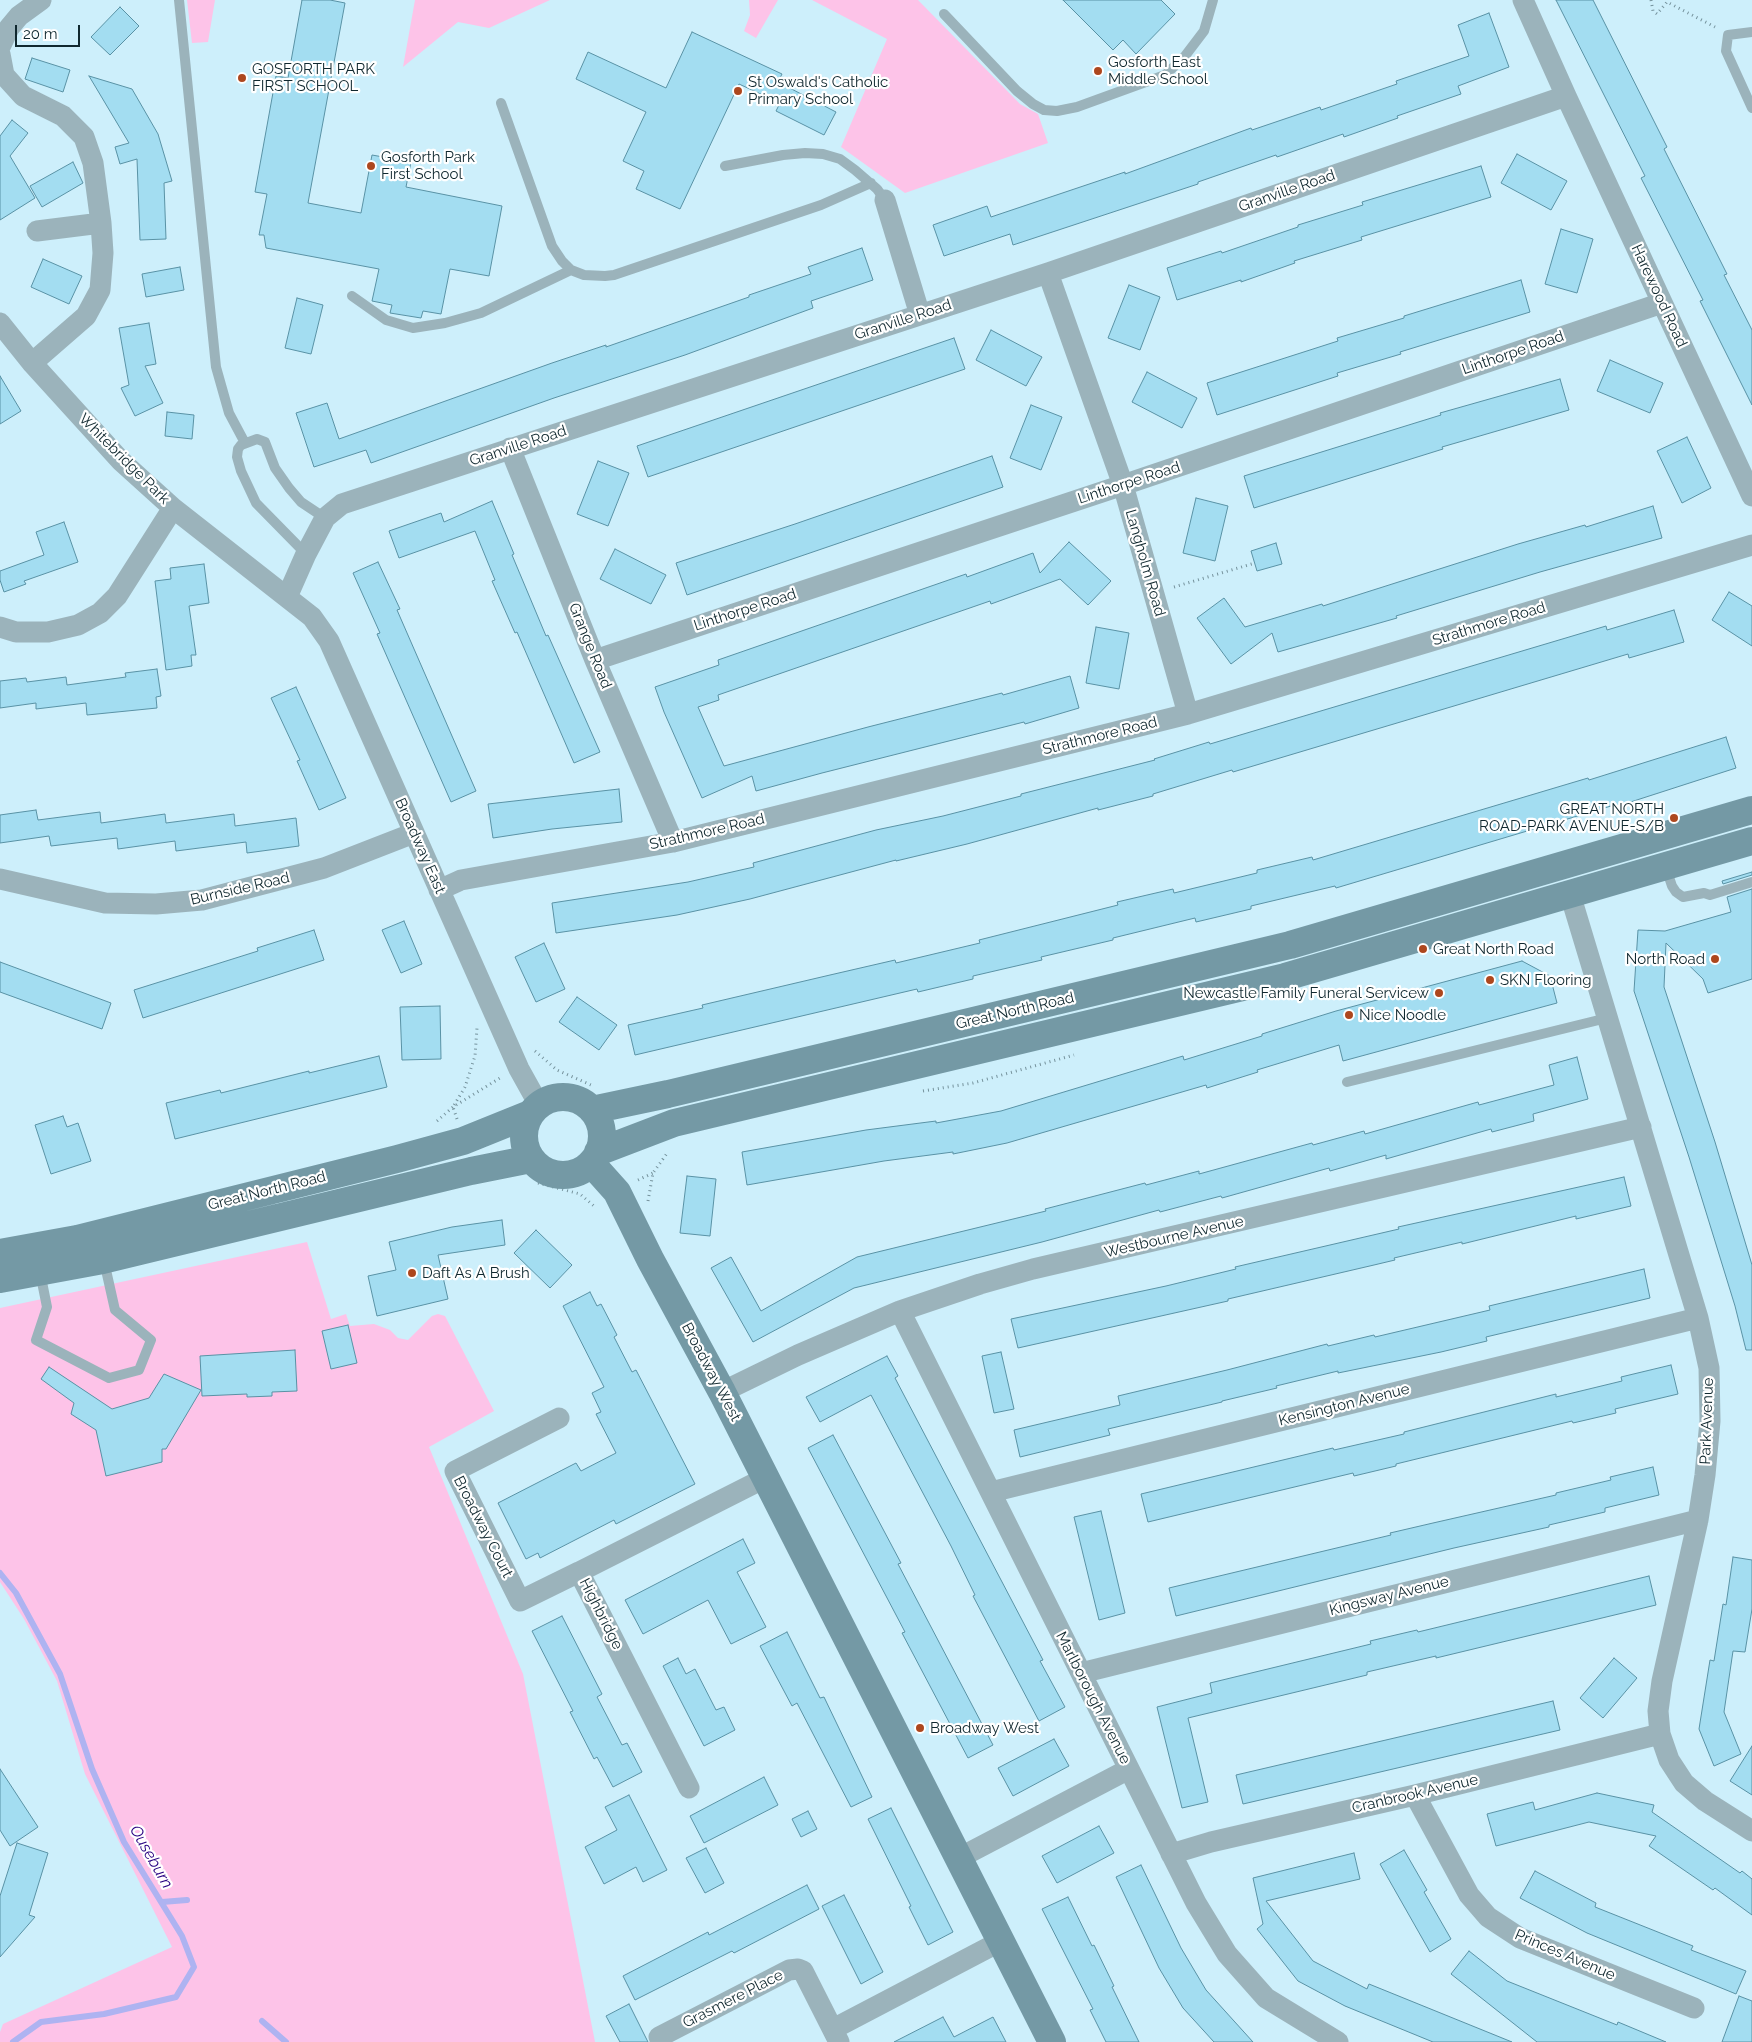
<!DOCTYPE html>
<html>
<head>
<meta charset="utf-8">
<style>
  body { margin:0 }
  #map { position:relative; width:1752px; height:2042px; overflow:hidden; background:#cdeffb; font-family:Raleway,sans-serif }
  canvas { display:block }
  .scale { position:absolute; left:15px; top:25px; width:65px; height:22px; box-sizing:border-box; border:2px solid #10282f; border-top:0; padding-left:6px; font-size:15px; line-height:18px; white-space:nowrap; color:#10282f; -webkit-text-stroke:4px #fff; paint-order:stroke }
</style>
</head>
<body>
<div id="map">
<canvas width="1752" height="2042"></canvas>
<div class="scale">20 m</div>
</div>
<script>
const ctx = document.querySelector('canvas').getContext('2d');
ctx.lineJoin = 'round';
function paint(path, color) { ctx.fillStyle = color; ctx.fill(path, 'evenodd'); }
const shape = rows => new Path2D(rows.map(r => 'M' + r).join(''));
function trace(path, color, width, dash) { ctx.strokeStyle = color; ctx.lineWidth = width; ctx.lineCap = dash ? 'butt' : 'round'; ctx.setLineDash(dash || []); ctx.stroke(path); }
function drawText(font, color, halo, rows, align = 'center') {
  ctx.font = font + ' Raleway,sans-serif'; ctx.lineWidth = 4.5; ctx.setLineDash([]); ctx.textBaseline = 'middle'; ctx.strokeStyle = halo; ctx.fillStyle = color; for (const [text, x, y, turn = 0] of rows) {
    ctx.save(); ctx.translate(x, y); ctx.rotate((+turn || 0) * Math.PI / 180); ctx.textAlign = isNaN(turn) ? turn : align; if (halo) ctx.strokeText(text, 0, 0); ctx.fillText(text, 0, 0); ctx.restore();
  }
}
paint(shape([
  [187,0,215,0,208,42,192,43],
  [415,0,550,0,489,28,458,22,403,67],
  [749,0,778,0,756,38,744,31,750,15],
  [812,0,918,0,1020,104,1038,114,1048,143,905,193,841,147,887,39],
  [307,1242,331,1319,346,1314,350,1326,374,1324,390,1330,398,1338,408,1340,432,1316,438,1314,445,1316,494,1411,429,1447,523,1674,595,2042,0,2042,0,2032,3,2024,172,1947,85,1774,57,1681,24,1619,0,1582,0,1308]
]), '#fdc3e8');
trace(shape([
  [0,1573,16,1593,60,1674,92,1769,124,1842,182,1936,194,1967,176,1997,104,2014,41,2022,13,2042],
  [162,1902,187,1900],
  [262,2021,286,2042]
]), '#aeb3f1', 6);
const building = shape([
  [302,0,330,0,345,3,308,203,361,213,372,155,411,162,406,187,502,206,489,276,450,269,441,314,423,311,421,318,390,313,392,305,372,301,379,269,266,248,264,235,259,235,267,194,255,192,276,76,288,78,302,0],
  [1063,0,1161,0,1175,14,1136,54,1123,40,1113,50,1063,0],
  [1556,0,1593,0,1667,147,1664,149,1727,274,1724,275,1752,330,1752,405,1700,301,1703,300,1641,178,1645,176,1556,0],
  [120,7,139,26,110,55,91,37,120,7],
  [1489,13,1509,67,1458,86,1461,94,1397,116,1398,118,1344,137,1343,134,1277,157,1276,155,1198,182,1198,184,1013,245,1010,234,944,256,933,225,987,206,991,217,1125,172,1125,174,1251,128,1252,130,1320,107,1321,110,1397,84,1396,81,1469,56,1458,25,1489,13],
  [692,32,782,74,778,82,836,112,824,135,776,111,780,103,739,84,680,209,636,189,644,171,623,161,646,112,576,79,588,52,666,88,692,32],
  [32,58,70,70,63,92,25,79,32,58],
  [89,76,132,89,158,134,172,181,164,183,166,239,140,240,137,159,120,164,115,147,129,143,89,76],
  [12,120,28,133,10,156,35,198,0,220,0,136,12,120],
  [1517,154,1567,181,1551,210,1501,183,1517,154],
  [73,162,83,183,42,207,30,186,73,162],
  [1481,166,1491,197,1361,237,1362,240,1294,261,1295,263,1241,282,1241,280,1177,300,1167,268,1221,251,1222,253,1298,227,1298,225,1363,205,1362,202,1481,166],
  [1561,229,1593,239,1577,293,1545,284,1561,229],
  [862,248,873,280,811,301,813,308,685,355,554,398,371,463,366,450,314,467,296,413,327,403,339,439,552,363,606,345,606,347,749,297,749,295,811,274,808,267,862,248],
  [43,259,82,276,69,304,31,287,43,259],
  [180,267,184,290,146,297,142,274,180,267],
  [1521,280,1530,312,1400,352,1401,354,1337,373,1338,376,1217,415,1207,383,1338,341,1337,338,1404,318,1404,316,1521,280],
  [1129,285,1160,297,1140,350,1108,338,1129,285],
  [297,298,323,305,311,354,285,348,297,298],
  [149,323,156,364,145,366,163,403,135,416,121,388,129,385,119,328,149,323],
  [991,330,1042,357,1026,386,976,360,991,330],
  [954,338,965,369,648,477,637,446,954,338],
  [1610,360,1663,383,1650,413,1597,391,1610,360],
  [1147,372,1197,398,1182,428,1132,402,1147,372],
  [0,376,21,411,0,424,0,376],
  [1560,379,1569,410,1442,447,1443,449,1254,508,1244,476,1441,415,1440,413,1560,379],
  [1031,405,1062,417,1041,470,1010,458,1031,405],
  [167,412,194,415,192,439,165,436,167,412],
  [1687,437,1711,488,1682,503,1657,451,1687,437],
  [992,456,1003,487,687,595,676,563,795,524,992,456],
  [598,461,629,473,608,526,577,514,598,461],
  [1196,498,1228,506,1215,561,1183,553,1196,498],
  [492,501,514,554,512,555,546,636,548,635,600,752,574,763,517,632,515,633,492,581,495,580,475,531,399,558,389,531,441,513,444,522,492,501],
  [1653,506,1662,538,1540,572,1396,616,1397,618,1278,652,1272,633,1231,664,1197,618,1224,598,1245,627,1322,604,1323,606,1518,544,1585,525,1586,527,1653,506],
  [64,522,78,562,24,581,26,584,4,592,0,580,0,571,44,555,36,532,64,522],
  [1069,542,1111,581,1088,605,1060,579,991,604,990,601,718,695,719,700,698,707,724,766,868,727,1002,693,1003,695,1070,676,1079,708,1025,724,1024,722,822,773,756,791,752,776,702,798,664,712,655,687,719,665,718,660,966,574,967,577,1033,553,1040,573,1069,542],
  [1276,543,1282,564,1257,571,1251,551,1276,543],
  [615,549,666,575,651,604,600,579,615,549],
  [378,562,400,609,397,610,476,791,451,802,377,634,380,633,353,573,378,562],
  [204,564,209,603,189,606,196,655,191,655,192,666,166,670,155,581,171,579,170,568,204,564],
  [1729,592,1752,606,1752,646,1712,620,1729,592],
  [1674,610,1684,642,1629,658,1628,654,1233,772,1232,770,1153,794,1153,796,1098,810,1098,808,967,844,896,861,896,860,750,899,677,915,556,933,552,903,688,882,754,867,753,863,876,830,943,816,1021,796,1021,794,1155,760,1154,759,1209,742,1210,744,1606,626,1607,630,1674,610],
  [1096,627,1129,633,1119,689,1086,683,1096,627],
  [157,669,161,696,156,697,157,708,87,715,86,703,36,709,36,703,0,708,0,681,26,678,27,682,66,677,67,685,126,677,125,673,157,669],
  [296,687,346,798,319,810,297,761,300,760,271,698,296,687],
  [1726,737,1736,768,1612,808,1611,806,1336,888,1335,886,1251,906,1251,909,1196,922,1195,918,1113,938,1113,940,1041,957,1042,960,973,976,973,979,918,992,917,989,635,1055,628,1025,703,1008,702,1005,830,975,895,960,896,963,980,943,979,940,1118,905,1117,902,1173,889,1174,893,1257,873,1257,870,1312,857,1313,860,1588,778,1589,780,1726,737],
  [619,789,622,822,552,829,493,838,488,804,619,789],
  [36,810,38,820,100,812,101,823,165,814,166,823,234,814,235,826,296,818,299,846,247,853,246,842,176,851,175,841,118,849,117,838,51,846,49,836,0,843,0,815,36,810],
  [1752,872,1752,875,1723,884,1722,881,1752,872],
  [1752,889,1752,979,1708,993,1703,979,1666,943,1664,987,1715,1142,1752,1265,1752,1350,1746,1350,1735,1306,1689,1157,1634,991,1638,930,1665,931,1731,912,1727,897,1752,889],
  [404,921,422,964,401,973,382,930,404,921],
  [314,930,324,960,143,1018,134,990,258,951,257,948,314,930],
  [544,943,565,989,536,1002,515,957,544,943],
  [1522,961,1550,976,1557,1003,1343,1061,1339,1045,1257,1070,1258,1072,1207,1088,1206,1085,1007,1143,953,1154,953,1152,884,1161,747,1185,742,1152,866,1130,936,1121,936,1123,1001,1111,1183,1056,1184,1060,1262,1036,1262,1034,1336,1011,1522,961],
  [0,962,111,1003,102,1029,0,992,0,962],
  [577,997,617,1025,599,1050,559,1022,577,997],
  [440,1006,441,1059,402,1060,400,1007,440,1006],
  [379,1056,387,1087,175,1139,166,1103,220,1090,221,1093,309,1071,309,1073,379,1056],
  [1577,1057,1588,1099,1533,1114,1534,1121,1492,1132,1491,1129,1386,1159,1386,1155,1330,1171,1329,1168,1222,1198,1221,1196,1160,1212,1159,1210,1042,1242,854,1288,753,1342,711,1268,731,1257,761,1311,857,1257,1046,1211,1045,1209,1145,1183,1146,1185,1199,1171,1199,1174,1312,1143,1313,1145,1364,1131,1365,1134,1478,1102,1479,1105,1554,1085,1549,1065,1577,1057],
  [63,1116,67,1127,78,1123,91,1161,51,1174,35,1125,63,1116],
  [687,1176,716,1179,710,1236,680,1233,687,1176],
  [1624,1177,1631,1206,1576,1219,1576,1216,1462,1244,1462,1242,1394,1258,1395,1260,1374,1265,1228,1299,1228,1301,1018,1348,1011,1319,1166,1286,1236,1269,1235,1267,1399,1229,1398,1227,1624,1177],
  [502,1220,505,1245,438,1255,448,1299,377,1316,368,1276,396,1270,389,1242,452,1227,502,1220],
  [536,1230,572,1265,550,1288,514,1253,536,1230],
  [1644,1269,1650,1298,1486,1337,1487,1341,1441,1352,1338,1373,1338,1371,1276,1386,1277,1388,1222,1401,1222,1402,1108,1429,1110,1435,1020,1457,1014,1430,1120,1405,1118,1396,1227,1370,1327,1344,1328,1346,1374,1335,1375,1337,1490,1310,1489,1306,1644,1269],
  [590,1292,597,1306,601,1304,617,1335,614,1337,632,1372,636,1370,695,1484,616,1524,614,1520,540,1558,538,1553,526,1559,498,1503,576,1463,581,1471,616,1453,596,1414,601,1412,592,1393,604,1387,563,1306,590,1292],
  [348,1325,357,1363,331,1369,322,1331,348,1325],
  [295,1350,297,1391,272,1392,272,1396,247,1397,247,1394,202,1396,200,1356,295,1350],
  [1001,1352,1014,1409,994,1413,982,1356,1001,1352],
  [887,1356,898,1376,895,1378,1043,1660,1040,1661,1065,1707,1039,1721,973,1596,975,1595,951,1546,871,1395,820,1422,806,1397,887,1356],
  [1671,1365,1678,1394,1615,1409,1616,1413,1573,1423,1572,1421,1396,1464,1396,1466,1354,1476,1353,1473,1148,1522,1141,1494,1333,1448,1334,1450,1404,1434,1404,1432,1556,1394,1556,1397,1622,1381,1621,1377,1671,1365],
  [49,1367,112,1409,149,1398,164,1374,201,1390,166,1449,162,1449,162,1462,106,1476,96,1430,71,1414,74,1403,41,1379,49,1367],
  [833,1435,901,1563,898,1564,993,1745,968,1758,902,1633,905,1632,808,1448,833,1435],
  [1653,1467,1659,1495,1605,1508,1605,1512,1549,1525,1549,1527,1454,1548,1176,1616,1169,1588,1391,1535,1390,1533,1433,1523,1556,1495,1556,1493,1611,1480,1610,1477,1653,1467],
  [1101,1511,1125,1613,1099,1620,1074,1517,1101,1511],
  [743,1539,755,1563,737,1572,766,1627,731,1644,708,1600,643,1634,625,1600,743,1539],
  [1733,1557,1752,1560,1752,1609,1745,1652,1733,1651,1724,1712,1741,1754,1714,1766,1699,1729,1710,1660,1714,1661,1723,1604,1726,1605,1733,1557],
  [1649,1576,1656,1605,1436,1658,1436,1656,1367,1672,1367,1675,1188,1718,1208,1802,1182,1808,1157,1707,1212,1693,1210,1683,1371,1644,1370,1641,1417,1630,1418,1632,1649,1576],
  [562,1616,602,1694,597,1697,622,1745,627,1743,642,1772,613,1787,597,1757,594,1759,570,1712,573,1711,532,1631,562,1616],
  [787,1632,820,1698,824,1697,872,1797,851,1807,797,1703,792,1706,760,1646,787,1632],
  [678,1658,686,1674,695,1669,716,1710,724,1707,735,1730,704,1746,663,1666,678,1658],
  [1614,1658,1637,1678,1603,1718,1580,1698,1614,1658],
  [1553,1701,1560,1730,1243,1804,1236,1775,1553,1701],
  [1054,1739,1069,1766,1013,1796,998,1768,1054,1739],
  [1752,1746,1752,1795,1730,1781,1752,1746],
  [0,1769,38,1827,10,1846,0,1830,0,1769],
  [764,1777,778,1805,704,1843,690,1816,764,1777],
  [1597,1793,1654,1805,1652,1812,1740,1873,1742,1871,1752,1879,1752,1915,1715,1888,1713,1890,1649,1846,1656,1836,1589,1822,1496,1846,1487,1814,1533,1802,1535,1810,1597,1793],
  [629,1795,667,1870,643,1882,636,1867,604,1884,585,1847,617,1830,605,1807,629,1795],
  [891,1808,953,1932,928,1945,909,1907,911,1906,868,1819,891,1808],
  [808,1811,817,1829,801,1837,792,1819,808,1811],
  [1099,1826,1114,1853,1057,1883,1042,1856,1099,1826],
  [17,1843,48,1853,29,1915,35,1917,0,1957,0,1896,17,1843],
  [706,1848,724,1883,705,1893,686,1858,706,1848],
  [1404,1850,1427,1890,1424,1892,1451,1939,1430,1952,1380,1864,1404,1850],
  [1354,1853,1360,1879,1266,1901,1313,1961,1367,1989,1369,1984,1512,2042,1433,2042,1345,2006,1298,1981,1257,1929,1263,1924,1253,1878,1354,1853],
  [1141,1865,1181,1948,1206,1990,1253,2042,1214,2042,1183,2008,1159,1968,1116,1877,1141,1865],
  [1535,1871,1596,1903,1595,1907,1693,1946,1691,1950,1746,1971,1736,1994,1587,1933,1520,1898,1535,1871],
  [807,1885,819,1909,734,1953,732,1951,635,2000,623,1976,708,1932,709,1935,807,1885],
  [844,1895,883,1972,861,1984,822,1906,844,1895],
  [1068,1897,1092,1946,1094,1945,1114,1986,1112,1987,1139,2042,1106,2042,1090,2010,1093,2009,1042,1909,1068,1897],
  [1469,1951,1507,1981,1617,2025,1618,2022,1666,2042,1537,2042,1451,1974,1469,1951],
  [1739,1996,1752,2001,1752,2042,1722,2042,1739,1996],
  [629,2004,648,2042,620,2042,606,2016,629,2004],
  [943,2017,954,2037,993,2017,1006,2042,894,2042,943,2017]
]);
paint(building, '#a3ddf1');
trace(building, '#5992a5', 1);
trace(shape([
  [1651,0,1653,11,1657,14,1667,2,1715,27],
  [1174,587,1255,563],
  [535,1051,557,1070,591,1085],
  [923,1091,973,1083,1074,1055],
  [457,1119,453,1107,465,1087,475,1056,477,1028],
  [437,1121,453,1107,500,1078],
  [638,1180,653,1173],
  [538,1183,580,1194,594,1206],
  [648,1201,653,1173,668,1152]
]), '#75929c', 3, [1, 4]);
trace(shape([
  [179,0,216,367,229,413,245,443],
  [944,14,1017,91,1033,104,1044,110,1057,111,1077,107,1165,75,1185,56,1204,31,1213,0],
  [1752,32,1728,35,1726,51,1752,108],
  [501,103,552,246,562,261,571,270,584,275,605,276,614,275,821,205,871,183],
  [725,166,783,155,805,153,823,154,840,159,855,170,877,189,885,200],
  [352,296,386,320,413,328,445,323,481,313,571,270],
  [306,554,256,503,241,471,237,457,238,449,241,445,257,439,265,442,275,468,289,488,301,502,325,518],
  [1666,868,1672,886,1676,892,1683,897,1704,893,1710,895,1752,882],
  [1347,1082,1607,1018],
  [40,1272,47,1307,36,1340,109,1378,139,1370,151,1340,115,1310,104,1261]
]), '#9bb3bb', 10);
trace(shape([
  [1523,0,1566,96,1752,496],
  [0,47,9,28,19,16,41,0],
  [0,54,4,75,23,96,63,116,84,137,93,163,101,223,103,253,100,290,86,316,32,363],
  [885,200,920,315],
  [37,231,101,223],
  [1048,273,1123,485,1188,714],
  [0,323,32,363,121,461,173,508,312,617,329,641,519,1069,539,1105],
  [510,448,595,660,673,842],
  [287,597,306,554,325,518,342,504,1048,273,1566,96],
  [0,627,16,632,48,632,78,625,100,613,117,596,173,508],
  [595,660,1123,485,1662,303],
  [0,879,105,903,156,904,202,900,324,868,414,833],
  [439,890,461,880,673,842,1188,714,1752,545],
  [1570,894,1698,1318,1709,1368,1710,1421,1705,1475,1698,1520,1662,1681,1658,1711,1660,1734,1669,1760,1684,1783,1705,1801,1752,1831],
  [900,1311,1196,1903,1227,1954,1266,1998,1338,2042],
  [722,1392,798,1355,900,1311,980,1284,1033,1269,1641,1127],
  [559,1418,455,1471,520,1601,579,1572],
  [991,1492,1698,1318],
  [1081,1673,1698,1520],
  [689,1788,579,1572,765,1478],
  [1415,1795,1469,1895,1488,1917,1520,1938,1694,2008],
  [1171,1854,1211,1842,1415,1795,1660,1734],
  [959,1858,1129,1769],
  [833,2029,1001,1941],
  [659,2037,789,1970,798,1969,803,1971,839,2042]
]), '#9bb3bb', 21);
trace(shape([
  '524 1136a39 39 0 1 1 78 0a39 39 0 1 1-78 0Z',
  [592,1110,668,1094,1290,945,1752,810],
  [598,1152,674,1123,1285,977,1752,841],
  [591,1163,617,1192,650,1259,722,1392,1052,2042],
  [0,1253,77,1239,397,1159,463,1141,530,1114],
  [0,1279,103,1260,471,1171,531,1159]
]), '#7499a5', 28);
for (const [x, y, r, color] of [
  [1098,71,5,"#ad471e"],
  [242,78,5,"#ad471e"],
  [738,91,5,"#ad471e"],
  [371,166,5,"#ad471e"],
  [1674,818,5,"#ad471e"],
  [1423,949,5,"#ad471e"],
  [1715,959,5,"#ad471e"],
  [1490,980,5,"#ad471e"],
  [1439,993,5,"#ad471e"],
  [1349,1015,5,"#ad471e"],
  [412,1273,5,"#ad471e"],
  [920,1728,5,"#ad471e"]
]) { const dot = new Path2D(); dot.arc(x, y, r, 0, 2 * Math.PI); ctx.fillStyle = color; ctx.fill(dot); trace(dot, '#fff', 2); }
drawText('15px', '#10282f', '#fff', [
  ["Gosforth East",1108,62],
  ["Middle School",1108,79],
  ["GOSFORTH PARK",252,69],
  ["FIRST SCHOOL",252,86],
  ["St Oswald's Catholic",748,82],
  ["Primary School",748,99],
  ["Gosforth Park",381,157],
  ["First School",381,174],
  ["GREAT NORTH",1664,809,"right"],
  ["ROAD-PARK AVENUE-S/B",1664,826,"right"],
  ["Great North Road",1433,949],
  ["North Road",1705,959,"right"],
  ["SKN Flooring",1500,980],
  ["Newcastle Family Funeral Servicew",1429,993,"right"],
  ["Nice Noodle",1359,1015],
  ["Daft As A Brush",422,1273],
  ["Broadway West",930,1728]
], 'left');
drawText('15px', '#10282f', '#fff', [
  ["Granville Road",1287,191,-19],
  ["Harewood Road",1659,296,65],
  ["Granville Road",903,320,-18],
  ["Linthorpe Road",1513,353,-19],
  ["Granville Road",518,446,-18],
  ["Whitebridge Park",124,459,45],
  ["Linthorpe Road",1129,483,-18],
  ["Langholm Road",1145,563,74],
  ["Linthorpe Road",745,610,-18],
  ["Strathmore Road",1489,624,-17],
  ["Grange Road",590,646,68],
  ["Strathmore Road",1100,736,-14],
  ["Strathmore Road",707,832,-13],
  ["Broadway East",420,846,66],
  ["Burnside Road",240,889,-13],
  ["Great North Road",1015,1011,-13],
  ["Great North Road",267,1191,-14],
  ["Westbourne Avenue",1174,1237,-13],
  ["Broadway West",711,1372,62],
  ["Kensington Avenue",1344,1405,-14],
  ["Park Avenue",1707,1421,-88],
  ["Broadway Court",483,1527,63],
  ["Kingsway Avenue",1389,1596,-14],
  ["Highbridge",601,1614,63],
  ["Marlborough Avenue",1093,1698,63],
  ["Cranbrook Avenue",1415,1794,-13],
  ["Princes Avenue",1565,1955,23],
  ["Grasmere Place",733,1999,-27]
]);
drawText('italic 16px', '#270081', '#fff', [
  ["Ouseburn",151,1857,60]
]);
</script>
</body>
</html>
